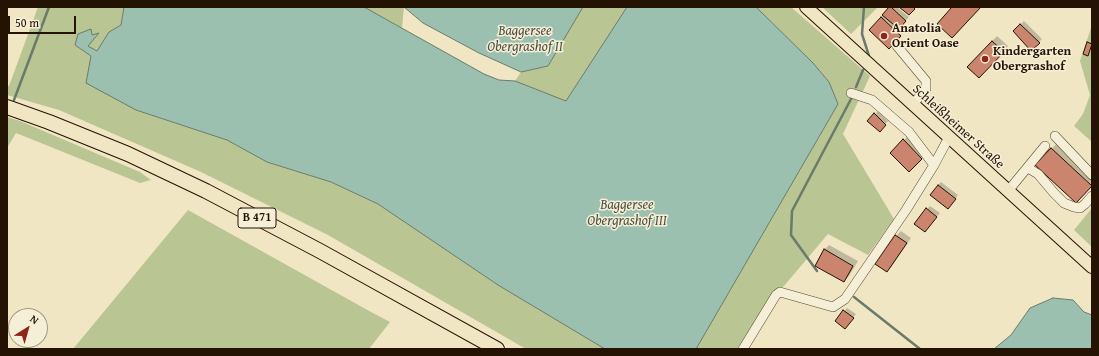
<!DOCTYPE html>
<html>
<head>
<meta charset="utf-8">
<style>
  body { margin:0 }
  #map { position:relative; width:1099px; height:356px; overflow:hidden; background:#f1e6c3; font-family:"Gentium Book Plus",serif }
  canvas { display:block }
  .frame { position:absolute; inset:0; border:8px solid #241202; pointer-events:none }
  .north { position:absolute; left:8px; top:308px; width:40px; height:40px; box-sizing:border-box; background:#f6efd8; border:1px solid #a29782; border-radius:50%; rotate:37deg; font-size:11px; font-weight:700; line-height:16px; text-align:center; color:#241202 }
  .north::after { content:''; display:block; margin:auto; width:14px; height:18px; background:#8f2418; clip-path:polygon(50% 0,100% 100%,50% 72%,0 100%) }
  .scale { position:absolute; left:8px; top:16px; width:68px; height:18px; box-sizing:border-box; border:2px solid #241202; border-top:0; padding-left:5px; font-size:12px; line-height:14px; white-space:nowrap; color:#241202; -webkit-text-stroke:3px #f6efd8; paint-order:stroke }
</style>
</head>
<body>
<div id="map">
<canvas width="1099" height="356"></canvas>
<div class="frame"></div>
<div class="north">N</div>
<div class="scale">50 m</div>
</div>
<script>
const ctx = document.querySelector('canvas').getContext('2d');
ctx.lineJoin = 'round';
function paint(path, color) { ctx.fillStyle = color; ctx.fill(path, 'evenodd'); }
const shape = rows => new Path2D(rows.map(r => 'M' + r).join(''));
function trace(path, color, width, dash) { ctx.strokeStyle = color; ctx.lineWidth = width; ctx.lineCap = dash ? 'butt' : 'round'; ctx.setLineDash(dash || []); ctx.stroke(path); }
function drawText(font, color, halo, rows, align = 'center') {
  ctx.font = font + ' "Gentium Book Plus",serif'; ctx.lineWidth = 3; ctx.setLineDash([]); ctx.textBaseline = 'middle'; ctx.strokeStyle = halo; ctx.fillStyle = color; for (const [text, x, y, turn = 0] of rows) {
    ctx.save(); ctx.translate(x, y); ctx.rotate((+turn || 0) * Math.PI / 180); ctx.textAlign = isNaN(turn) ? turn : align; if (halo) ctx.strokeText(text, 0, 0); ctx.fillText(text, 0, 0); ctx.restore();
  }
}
paint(shape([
  [38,7,124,7,121,25,109,32,97,51,87,46,98,34,92,35,91,29,75,45,91,56,136,110,227,140,267,162,331,182,378,204,498,285,605,349,526,349,328,235,201,172,59,110,7,95,7,85,9,86],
  [364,7,404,7,402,28],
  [583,7,627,7,566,101,515,81,521,72,548,66],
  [756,7,791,7,870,76,843,134,894,219,868,255,828,234,784,286,774,293,737,349,696,349,838,104,829,82,813,63],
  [822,7,878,7,851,34],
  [1092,25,1092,142,1074,126,1083,114,1090,95,1080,61],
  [7,117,20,121,140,172,151,180,140,183,16,133,7,148],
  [1092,208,1092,247,1074,230],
  [188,210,371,312,390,322,369,349,73,349]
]), '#bac594');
const water = shape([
  [124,7,364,7,484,74,499,80,515,81,566,101,627,7,756,7,813,63,829,82,838,104,696,349,605,349,498,285,378,204,331,182,267,162,227,140,136,110,86,83,91,56,75,45,78,34,91,29,92,35,99,33,88,46,97,51,109,32,121,25,124,7],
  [404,7,583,7,548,66,521,72,479,53,423,23,404,7],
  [1053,298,1073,300,1084,312,1092,315,1092,349,994,349,1011,335,1030,308,1053,298]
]);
paint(water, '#9bc0b0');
trace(water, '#6b7a6a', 1);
paint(shape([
  [890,7,897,7,909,17,901,26,905,30,894,42,870,30],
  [1024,21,1042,39,1031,50,1014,31],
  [997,36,1008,46,979,77,968,67],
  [878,111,888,121,880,130,869,121],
  [909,135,926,153,909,171,891,153],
  [1058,142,1092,174,1092,185,1076,202,1037,165],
  [941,182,958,195,951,205,938,185],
  [930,206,940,213,928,228,927,209],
  [901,231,911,238,892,266,887,271,896,236],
  [829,245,858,261,849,276,844,281,824,250],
  [847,308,856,314,848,324,836,321]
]), '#0003');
trace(shape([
  [864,7,862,34,869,56],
  [856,87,863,70],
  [14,100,49,7],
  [817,271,791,235,792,211,851,99],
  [854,297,920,349]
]), '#6b7a6a', 2.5);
const building = shape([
  [889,7,891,7,906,21,899,29,882,15,889,7],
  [899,7,913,7,915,9,909,15,899,7],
  [952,7,981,7,952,38,937,24,952,7],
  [881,17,901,36,889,49,869,30,881,17],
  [1020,24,1040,43,1031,51,1013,31,1020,24],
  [992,41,1004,52,979,78,967,67,992,41],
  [1087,42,1092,44,1088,56,1083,54,1087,42],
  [874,113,886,125,880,132,867,121,874,113],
  [903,139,922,159,909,172,890,153,903,139],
  [1051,148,1092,186,1076,203,1035,165,1051,148],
  [938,185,956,199,948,209,930,195,938,185],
  [926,208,937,217,925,232,914,224,926,208],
  [895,235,907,243,887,272,875,264,895,235],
  [824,249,853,266,844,282,815,266,824,249],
  [843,310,854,318,845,329,835,321,843,310]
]);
paint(building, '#cb846d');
trace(building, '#241202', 1);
const minor = shape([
  [897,46,926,81,926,89,913,104],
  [851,93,872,100,909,132,934,165],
  [1055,136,1092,175],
  [1028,168,1038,174,1054,193,1064,203,1074,207,1080,208,1085,204,1092,196],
  [1008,191,1045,146],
  [743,349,776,295,780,292,833,307,845,299,906,210,934,165,949,137]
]);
const major = shape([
  [806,7,1092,267]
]);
const highway = shape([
  [7,107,49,122,128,154,206,191,320,251,497,349]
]);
trace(minor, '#574732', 10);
trace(major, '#241202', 14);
trace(highway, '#241202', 16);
trace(minor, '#f6efd8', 9);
trace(major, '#f1e6c3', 12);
trace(highway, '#f1e6c3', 14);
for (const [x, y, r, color] of [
  [884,36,4,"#8f2418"],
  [985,59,4,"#8f2418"]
]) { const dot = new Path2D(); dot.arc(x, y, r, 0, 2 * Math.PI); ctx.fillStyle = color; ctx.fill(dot); trace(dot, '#f6efd8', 1.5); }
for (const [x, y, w] of [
  [257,218,38]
]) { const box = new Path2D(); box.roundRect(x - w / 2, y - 10, w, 20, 3); ctx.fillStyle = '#f6efd8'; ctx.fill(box); trace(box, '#241202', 1); }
drawText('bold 12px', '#241202', null, [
  ["B 471",257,218]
]);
drawText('bold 13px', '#241202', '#f6efd8', [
  ["Anatolia",892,29],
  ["Orient Oase",892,44],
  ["Kindergarten",993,52],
  ["Obergrashof",993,67]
], 'left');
drawText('13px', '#241202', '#f6efd8', [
  ["Schleißheimer Straße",958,127,42]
]);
drawText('italic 14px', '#4e4f3f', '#f6efd8', [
  ["Baggersee",525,31],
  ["Obergrashof II",525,47],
  ["Baggersee",627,205],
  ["Obergrashof III",627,221]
]);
</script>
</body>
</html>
